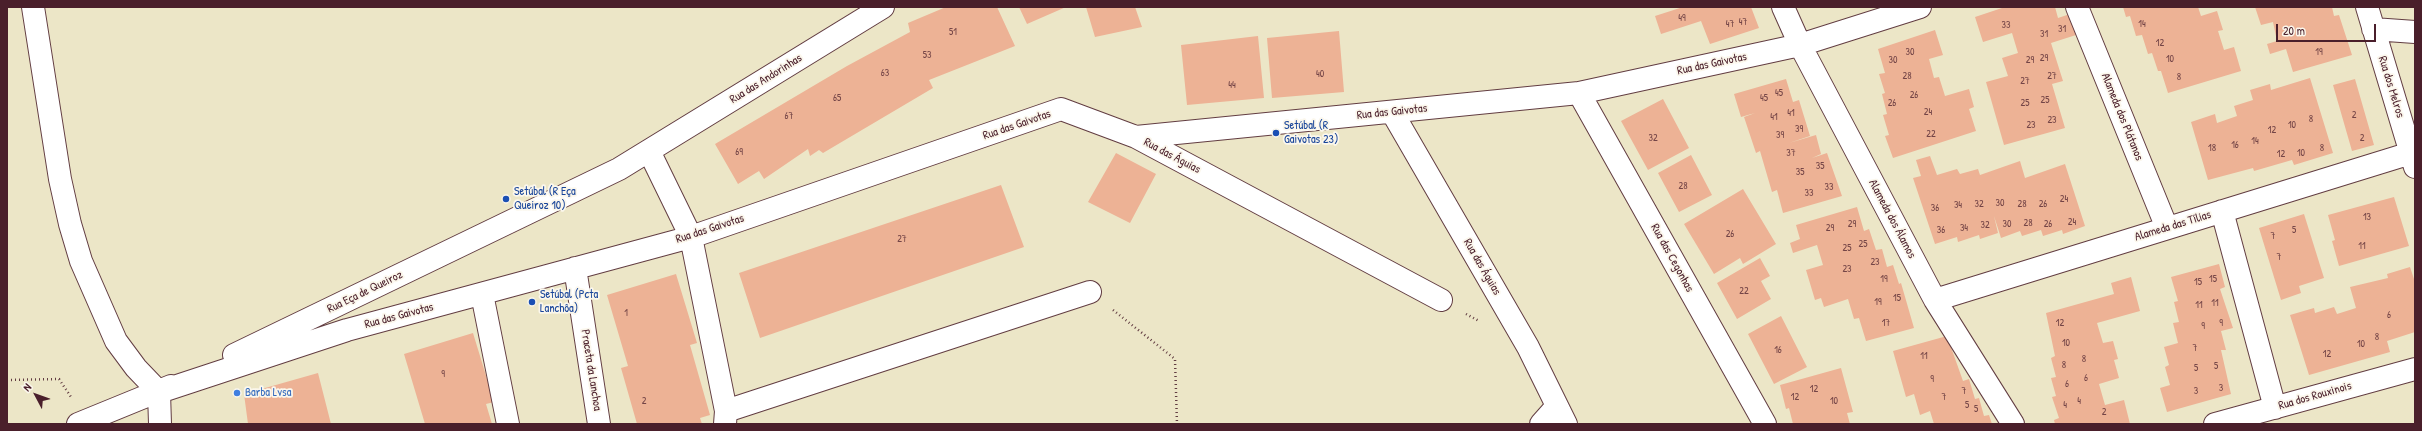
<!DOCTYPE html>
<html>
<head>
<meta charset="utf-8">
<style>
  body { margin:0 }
  #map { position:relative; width:2422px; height:431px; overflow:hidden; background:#ece6c7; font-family:"Patrick Hand",sans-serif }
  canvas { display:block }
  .frame { position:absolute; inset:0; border:8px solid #4a1f2b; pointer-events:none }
  .north { position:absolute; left:16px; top:375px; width:40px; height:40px; -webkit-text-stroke:3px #fbf7ec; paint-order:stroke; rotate:311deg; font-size:11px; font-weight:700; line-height:16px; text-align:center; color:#4a1f2b }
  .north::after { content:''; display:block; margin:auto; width:14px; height:18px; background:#4a1f2b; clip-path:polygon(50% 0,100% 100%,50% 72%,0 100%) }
  .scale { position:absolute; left:2276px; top:24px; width:100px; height:18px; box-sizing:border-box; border:2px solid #4a1f2b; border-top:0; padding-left:5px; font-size:12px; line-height:14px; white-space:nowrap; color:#4a1f2b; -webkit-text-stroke:3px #fbf7ec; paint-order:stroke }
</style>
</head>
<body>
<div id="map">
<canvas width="2422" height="431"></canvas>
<div class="frame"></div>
<div class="north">N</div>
<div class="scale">20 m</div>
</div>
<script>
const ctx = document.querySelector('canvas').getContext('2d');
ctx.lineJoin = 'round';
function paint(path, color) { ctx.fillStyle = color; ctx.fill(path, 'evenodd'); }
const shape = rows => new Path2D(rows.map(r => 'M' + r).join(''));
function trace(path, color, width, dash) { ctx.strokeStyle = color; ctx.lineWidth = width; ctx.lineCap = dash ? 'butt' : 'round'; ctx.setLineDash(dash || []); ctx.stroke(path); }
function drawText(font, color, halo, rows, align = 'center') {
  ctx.font = font + ' "Patrick Hand",sans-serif'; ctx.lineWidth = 3.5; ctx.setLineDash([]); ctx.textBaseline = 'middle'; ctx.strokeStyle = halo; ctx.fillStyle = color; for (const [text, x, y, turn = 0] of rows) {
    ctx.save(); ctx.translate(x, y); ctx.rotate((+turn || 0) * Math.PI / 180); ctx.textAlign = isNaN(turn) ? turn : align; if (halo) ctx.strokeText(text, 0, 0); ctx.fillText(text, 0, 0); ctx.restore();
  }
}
paint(shape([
  [946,7,997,7,1015,46,929,80,933,88,823,153,819,150,810,156,808,149,764,179,759,171,738,184,715,144,847,66,910,32,908,23],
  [1019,7,1066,7,1027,24],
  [1086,7,1135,7,1142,27,1095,37],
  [1683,7,1751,7,1759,28,1710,44,1701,21,1661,34,1655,16],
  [2005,7,2055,7,2058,18,2070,14,2076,35,2051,43,2063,81,2052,84,2065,128,2004,145,1986,82,2008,76,2002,58,2018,53,2012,33,1983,42,1975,17],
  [2123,7,2198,7,2201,16,2217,11,2223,30,2218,31,2224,50,2234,47,2241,71,2168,93,2161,71,2158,71,2152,53,2148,54,2142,35,2136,36,2130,16,2126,17],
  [2255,7,2332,7,2334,16,2339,15,2352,55,2293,72,2286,49,2270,54,2267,44,2277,41,2273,22,2261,25],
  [1935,30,1943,55,1929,59,1934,78,1939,77,1945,96,1969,89,1974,107,1969,109,1976,131,1893,158,1885,136,1889,135,1883,115,1887,114,1882,94,1885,93,1879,74,1885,73,1878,49],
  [1339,31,1344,92,1272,98,1267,38],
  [1258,36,1264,98,1187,105,1181,45],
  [2310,78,2333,153,2294,165,2292,160,2254,171,2253,168,2208,180,2191,122,2215,114,2217,123,2237,116,2234,106,2253,100,2250,90,2270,84,2271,90],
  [1786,79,1793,102,1799,100,1810,136,1789,143,1816,135,1821,154,1812,158,1827,153,1842,196,1783,213,1777,190,1772,192,1760,151,1756,153,1744,117,1755,113,1741,117,1734,94],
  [2355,79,2374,145,2352,151,2333,85],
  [1663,99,1689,148,1648,170,1621,121],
  [1116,153,1156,174,1130,223,1088,202],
  [1691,155,1712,195,1679,212,1658,173],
  [1930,156,1937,175,1957,169,1960,174,1978,169,1980,175,2020,161,2025,178,2065,164,2085,226,2063,234,2062,230,2043,236,2041,230,2022,236,2020,231,2001,238,1994,216,1998,233,1980,239,1979,235,1958,242,1957,237,1935,244,1913,178,1921,176,1916,160],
  [1001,185,1024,247,760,338,739,273],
  [1743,189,1776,244,1743,264,1740,258,1714,274,1684,224],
  [2394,197,2409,246,2339,266,2332,241,2335,240,2328,215],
  [1857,207,1864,231,1869,229,1876,250,1882,249,1887,267,1893,265,1899,284,1901,283,1914,328,1866,341,1859,318,1854,319,1848,299,1824,307,1821,298,1815,300,1806,270,1823,265,1817,245,1793,253,1790,243,1800,239,1796,225],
  [2304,214,2324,278,2299,286,2301,293,2281,300,2259,228],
  [1760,258,1770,276,1761,281,1771,299,1737,319,1717,283],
  [2219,264,2225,287,2220,289,2233,328,2221,331,2226,350,2221,350,2231,394,2167,412,2160,388,2170,385,2165,367,2169,365,2164,347,2178,343,2173,323,2179,322,2174,302,2178,301,2171,277],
  [2410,267,2415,282,2415,332,2387,341,2390,352,2309,375,2290,315,2314,308,2315,313,2334,307,2337,314,2356,308,2350,287,2388,278,2387,274],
  [676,274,697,343,690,345,710,415,700,418,702,424,637,424,621,368,628,366,607,295],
  [2131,277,2140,311,2097,323,2103,343,2113,341,2118,359,2114,360,2119,378,2099,384,2105,405,2124,400,2130,424,2055,424,2054,420,2059,418,2052,397,2056,396,2051,378,2056,377,2051,358,2055,356,2046,313,2114,294,2111,283],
  [1781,316,1807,367,1774,384,1748,334],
  [473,333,494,402,486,404,492,424,425,424,404,354],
  [1947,336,1963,381,1969,379,1975,399,1979,398,1984,416,1989,415,1992,424,1934,424,1930,411,1920,415,1914,394,1906,397,1893,351],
  [1841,368,1853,412,1847,413,1850,424,1793,424,1789,408,1786,409,1780,385],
  [318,373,331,424,248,424,244,394]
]), '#edb295');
const minor = shape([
  [33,7,60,179,70,224,81,261,116,341,136,368,159,392],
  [1783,7,1800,45,1935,300,2013,424],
  [2077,7,2167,228],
  [2367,7,2415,167],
  [2373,29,2415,32],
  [1579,93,1765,424],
  [1392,112,1528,347,1566,424],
  [1136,137,1441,300],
  [649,151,691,237,726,411,725,424],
  [2222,211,2275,408],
  [575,268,599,424],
  [482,294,508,424],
  [1935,300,2411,153],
  [234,355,619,169,883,7],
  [159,392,347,330,691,237,1061,109,1136,137,1579,93,1800,45,1920,7],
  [159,392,160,424],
  [726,411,1090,292],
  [78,424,171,386],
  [1541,424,1557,406],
  [2215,424,2415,369]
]);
trace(minor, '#623d42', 24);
trace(shape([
  [1113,310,1175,359,1177,424],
  [1466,314,1479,321],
  [7,380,59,379,71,397]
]), '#623d42', 2.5, [1, 3]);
trace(minor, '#fff', 22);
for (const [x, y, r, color] of [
  [1276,133,4,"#1a4fb4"],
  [506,199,4,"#1a4fb4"],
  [532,302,4,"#1a4fb4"],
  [237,393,4,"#3f7fe0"]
]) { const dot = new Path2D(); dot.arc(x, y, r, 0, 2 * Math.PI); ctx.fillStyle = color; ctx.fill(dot); trace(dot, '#fbf7ec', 1.5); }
drawText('10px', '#734446', null, [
  ["49",1682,18],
  ["47",1743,22],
  ["47",1730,24],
  ["14",2142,24],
  ["33",2006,25],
  ["31",2062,29],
  ["51",953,32],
  ["31",2044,34],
  ["12",2160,43],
  ["30",1910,52],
  ["19",2319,52],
  ["53",927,55],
  ["29",2044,58],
  ["10",2170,59],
  ["30",1893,60],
  ["29",2030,60],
  ["63",885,73],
  ["40",1320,74],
  ["28",1907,76],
  ["27",2052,76],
  ["8",2179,77],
  ["27",2025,81],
  ["44",1232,85],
  ["45",1779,93],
  ["26",1914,95],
  ["65",837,98],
  ["45",1764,98],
  ["25",2045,100],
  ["26",1892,103],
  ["25",2025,103],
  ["24",1928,112],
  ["41",1791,113],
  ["2",2354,115],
  ["67",789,116],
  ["41",1774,117],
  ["8",2311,119],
  ["23",2052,120],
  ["23",2031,125],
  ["10",2292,125],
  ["39",1799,129],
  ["12",2272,130],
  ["22",1931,134],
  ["39",1780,135],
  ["32",1653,138],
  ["2",2362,138],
  ["14",2255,141],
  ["16",2235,145],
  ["18",2212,148],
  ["8",2322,148],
  ["69",739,152],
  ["37",1791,153],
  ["10",2301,153],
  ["12",2281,154],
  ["35",1820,166],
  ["35",1800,172],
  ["28",1683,186],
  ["33",1829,187],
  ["33",1809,193],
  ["24",2064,199],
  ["30",2000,203],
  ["32",1979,204],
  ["28",2022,204],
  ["26",2043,204],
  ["34",1958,205],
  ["36",1935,208],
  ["13",2367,217],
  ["24",2072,222],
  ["28",2028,223],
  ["29",1852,224],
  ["30",2007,224],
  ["26",2048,224],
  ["32",1985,225],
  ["29",1830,228],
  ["34",1964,228],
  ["36",1941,230],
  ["5",2294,230],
  ["26",1730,234],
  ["7",2273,236],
  ["27",902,239],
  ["25",1863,244],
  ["11",2362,246],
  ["25",1847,248],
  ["7",2279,257],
  ["23",1875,262],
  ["23",1847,269],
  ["19",1884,279],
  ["15",2213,279],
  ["15",2198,282],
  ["22",1744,291],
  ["15",1897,298],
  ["19",1878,302],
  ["11",2215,303],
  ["11",2199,305],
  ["1",626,313],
  ["6",2389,315],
  ["17",1886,323],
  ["12",2060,323],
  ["9",2221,323],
  ["9",2203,326],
  ["8",2377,337],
  ["10",2066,343],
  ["10",2361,344],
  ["7",2195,348],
  ["16",1778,350],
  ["12",2327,354],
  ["11",1924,356],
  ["8",2084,359],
  ["8",2064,365],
  ["5",2216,366],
  ["5",2196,368],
  ["9",443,374],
  ["6",2086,378],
  ["9",1932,379],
  ["6",2067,384],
  ["3",2221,388],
  ["12",1814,389],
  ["7",1964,391],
  ["3",2196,391],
  ["12",1795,397],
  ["7",1944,397],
  ["2",644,401],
  ["10",1834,401],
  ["4",2079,401],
  ["5",1967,405],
  ["4",2065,405],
  ["5",1976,409],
  ["2",2104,412]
]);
drawText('12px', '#4a1f2b', '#fbf7ec', [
  ["Rua das Gaivotas",1712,64,-12],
  ["Rua das Andorinhas",766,79,-32],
  ["Rua dos Melros",2391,87,73],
  ["Rua das Gaivotas",1392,112,-6],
  ["Alameda dos Plátanos",2122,117,68],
  ["Rua das Gaivotas",1017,125,-19],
  ["Rua das Águias",1172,156,28],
  ["Alameda dos Álamos",1892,219,62],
  ["Alameda das Tílias",2173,226,-17],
  ["Rua das Gaivotas",710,229,-18],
  ["Rua das Cegonhas",1672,258,61],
  ["Rua das Águias",1482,267,60],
  ["Rua Eça de Queiroz",365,292,-26],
  ["Rua das Gaivotas",399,316,-15],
  ["Praceta da Lanchoa",591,370,81],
  ["Rua dos Rouxinois",2315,396,-16]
]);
drawText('12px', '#164399', '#fbf7ec', [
  ["Setúbal (R",1284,126],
  ["Gaivotas 23)",1284,140],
  ["Setúbal (R Eça",514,192],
  ["Queiroz 10)",514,206],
  ["Setúbal (Pcta",540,295],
  ["Lanchôa)",540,309]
], 'left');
drawText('12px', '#366cbe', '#fbf7ec', [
  ["Barba Lvsa",245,393]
], 'left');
</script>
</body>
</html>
